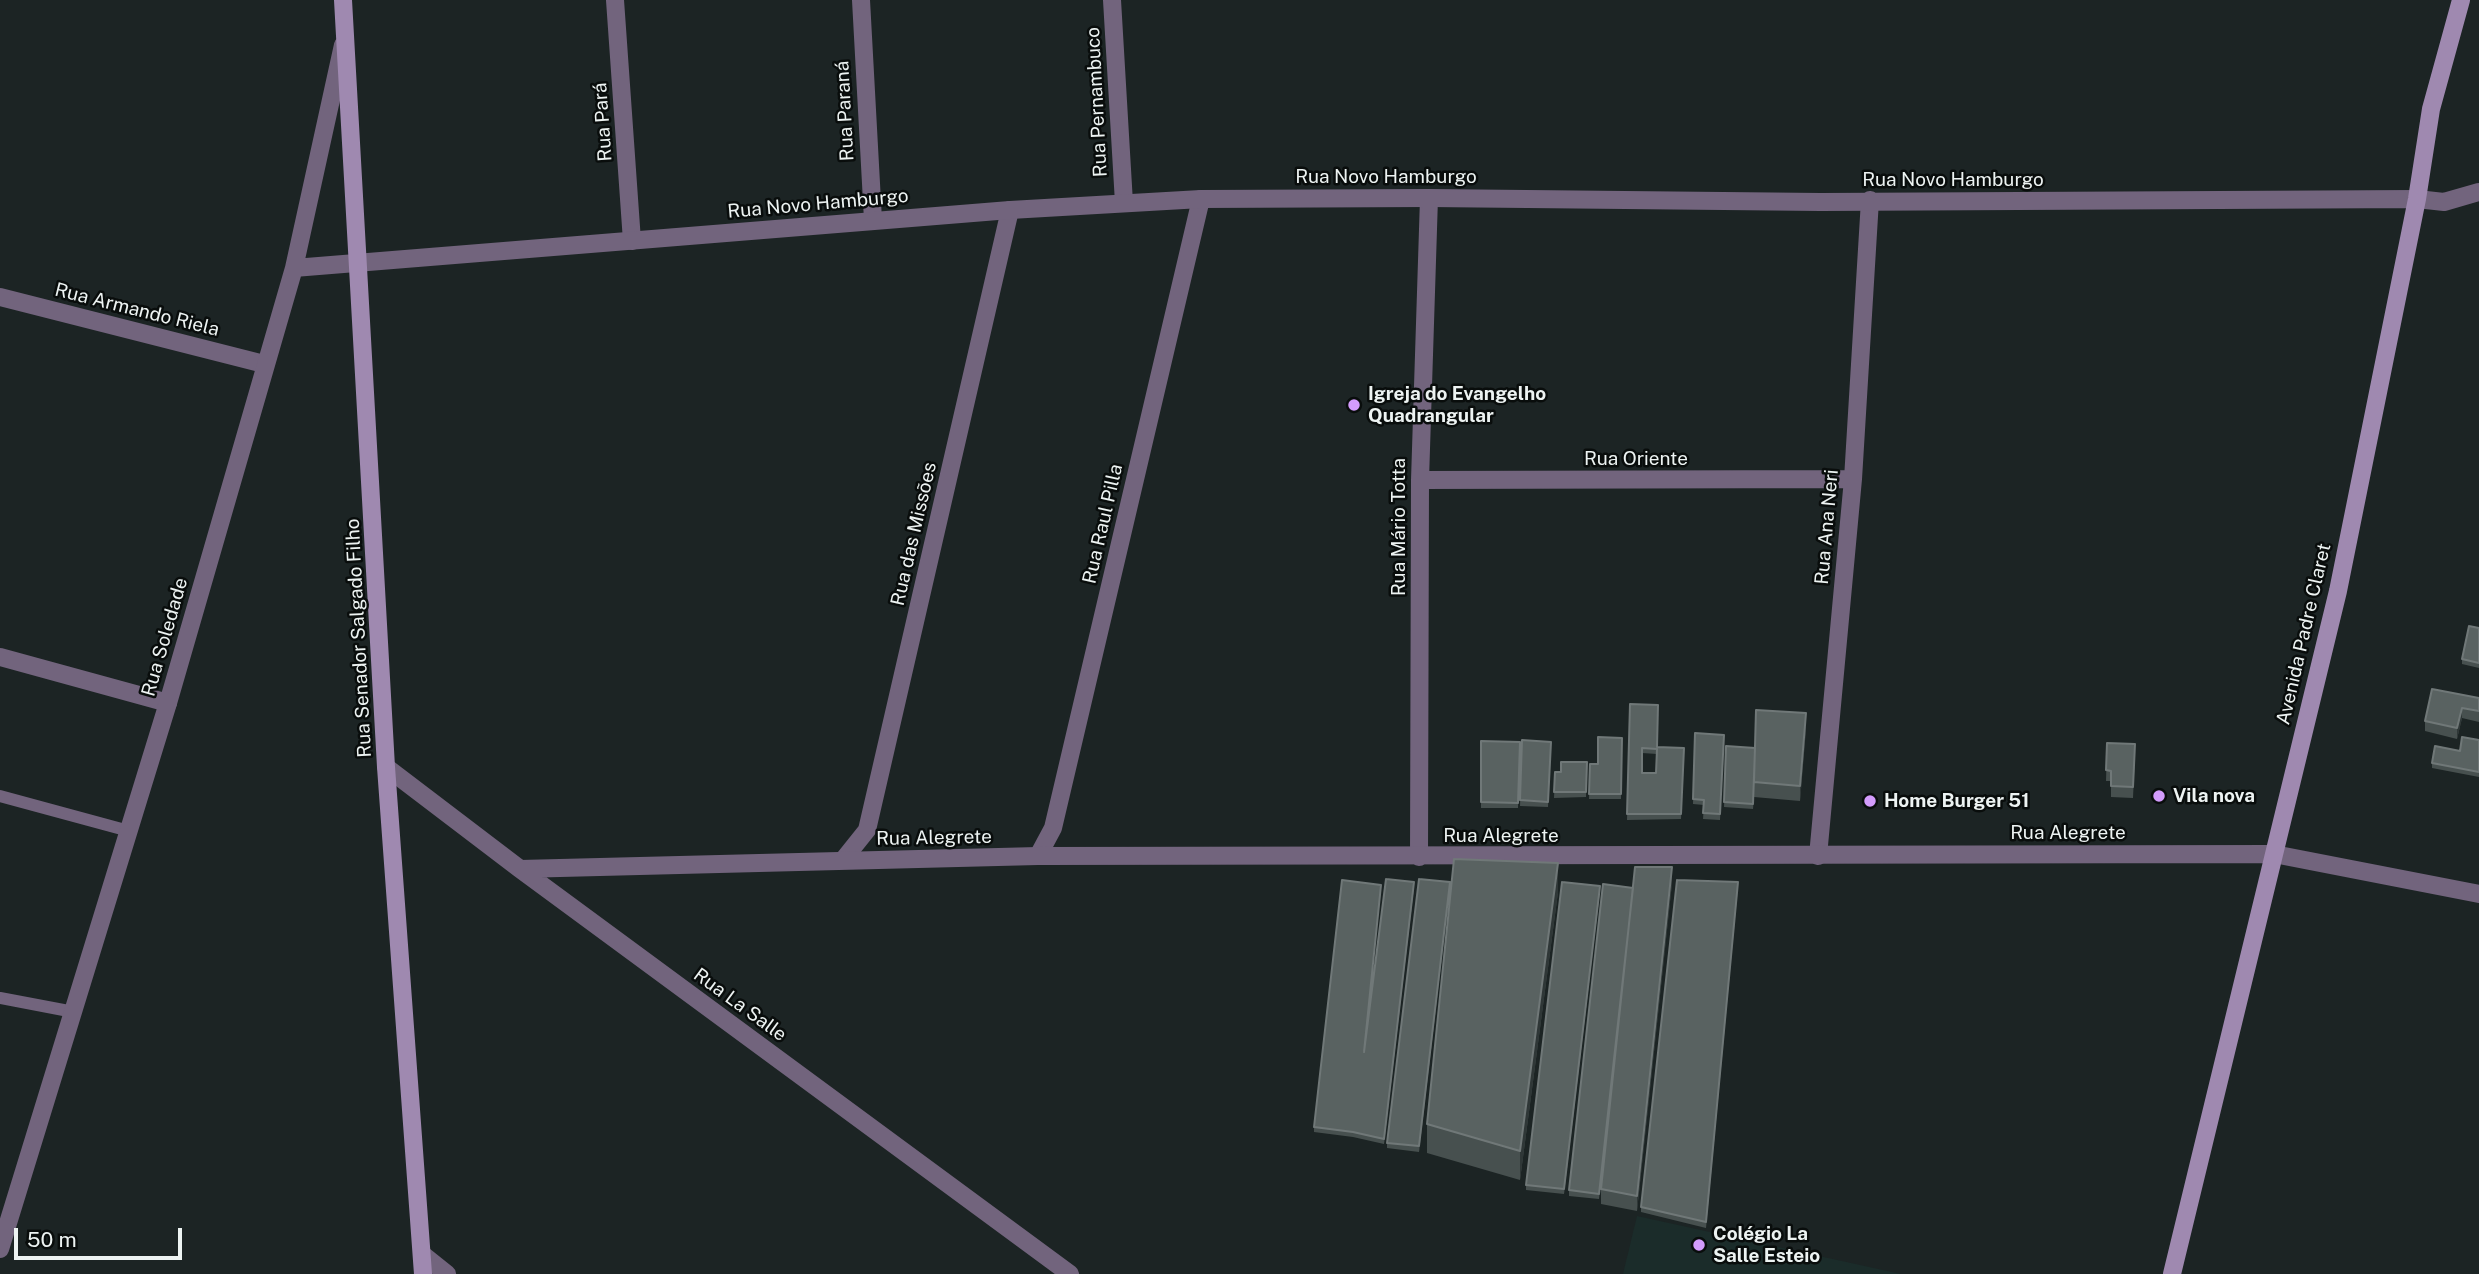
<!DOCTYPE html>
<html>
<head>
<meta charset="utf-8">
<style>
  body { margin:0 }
  #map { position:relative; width:2479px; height:1274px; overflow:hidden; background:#1c2424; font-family:"Public Sans",sans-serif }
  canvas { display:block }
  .scale { position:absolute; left:14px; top:1228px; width:168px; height:32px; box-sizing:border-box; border:4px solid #edf3f2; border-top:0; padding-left:9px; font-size:21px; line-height:24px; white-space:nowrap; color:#edf3f2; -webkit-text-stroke:5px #090d0c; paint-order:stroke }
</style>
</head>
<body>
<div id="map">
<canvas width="2479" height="1274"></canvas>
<div class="scale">50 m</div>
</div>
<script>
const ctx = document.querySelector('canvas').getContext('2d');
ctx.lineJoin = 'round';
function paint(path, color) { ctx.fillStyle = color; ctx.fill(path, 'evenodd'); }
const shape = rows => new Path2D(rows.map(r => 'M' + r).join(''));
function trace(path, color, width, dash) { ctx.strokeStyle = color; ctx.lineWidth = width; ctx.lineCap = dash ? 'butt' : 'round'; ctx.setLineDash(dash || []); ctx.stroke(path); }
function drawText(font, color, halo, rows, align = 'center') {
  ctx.font = font + ' "Public Sans",sans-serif'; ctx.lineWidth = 5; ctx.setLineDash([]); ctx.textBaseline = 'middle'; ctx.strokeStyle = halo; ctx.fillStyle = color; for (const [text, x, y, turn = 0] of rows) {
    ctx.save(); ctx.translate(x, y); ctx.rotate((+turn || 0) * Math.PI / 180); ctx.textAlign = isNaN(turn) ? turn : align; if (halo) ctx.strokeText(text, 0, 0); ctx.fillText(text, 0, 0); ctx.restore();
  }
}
paint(shape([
  [1637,1216,1901,1274,1623,1274]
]), '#1b2c2a');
trace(shape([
  [0,796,129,831],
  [0,998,74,1012]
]), '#72647d', 12);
trace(shape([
  [615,0,632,241],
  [861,0,873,220],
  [1112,0,1124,203],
  [0,297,264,364],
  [1420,480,1853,479],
  [0,657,168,703],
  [1038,856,1053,828,1201,199],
  [1818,856,1853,479,1870,200],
  [1419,857,1420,480,1429,198],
  [843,860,867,830,1010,210],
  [422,1254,447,1274]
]), '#72647d', 18);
trace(shape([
  [294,268,1010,210,1201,199,1429,198,1821,202,2417,199,2444,202,2479,192],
  [386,767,520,869,1070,1274],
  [520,869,1038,856,2274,854,2479,894],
  [0,1249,168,703,294,268,343,45]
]), '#72647d', 18);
trace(shape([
  [343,0,386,767,423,1274],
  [2172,1274,2338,591,2417,199,2431,109,2461,0]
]), '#9f89b0', 18);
paint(shape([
  [2479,628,2479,668,2462,664,2462,659],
  [2479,698,2479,722,2462,718,2457,739,2425,731,2425,721],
  [1630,704,1657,747,1684,748,1681,819,1627,820],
  [1642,753,1657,754,1656,773,1642,773],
  [1806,729,1800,801,1754,797,1753,809,1724,807,1726,746,1755,748],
  [1695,733,1724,735,1720,820,1703,819,1704,805,1693,804],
  [1622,738,1621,799,1589,799,1590,764,1598,764],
  [1522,740,1551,742,1548,807,1520,806],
  [2479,740,2479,777,2432,768,2432,763,2460,751],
  [1481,741,1520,742,1518,808,1481,808],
  [2107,743,2135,755,2133,798,2111,797,2111,781,2106,781],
  [1587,762,1586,797,1554,798,1555,772,1561,772],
  [1672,883,1637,1211,1601,1204,1601,1189,1619,1022,1599,1199,1569,1196,1569,1190,1633,888],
  [1414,887,1384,1144,1353,1137,1314,1132,1314,1127,1381,890,1366,1030],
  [1738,887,1706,1228,1641,1212,1641,1207],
  [1450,888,1419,1152,1387,1148,1387,1143],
  [1600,891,1564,1194,1526,1190,1526,1185],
  [1558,892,1520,1180,1427,1153,1427,1124]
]), '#47504f');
paint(shape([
  [2462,708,2462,718,2457,739,2457,728],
  [1806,713,1806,729,1800,801,1800,786],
  [1558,863,1558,892,1520,1180,1520,1151],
  [1672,867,1672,883,1637,1211,1637,1196],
  [1414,882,1414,887,1384,1144,1384,1139],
  [1450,882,1450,888,1419,1152,1419,1146],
  [1600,886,1600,891,1564,1194,1564,1189]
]), '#2f3737');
const building = shape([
  [2469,626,2479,628,2479,663,2462,659,2469,626],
  [2432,689,2479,698,2479,711,2462,708,2457,728,2425,721,2432,689],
  [1630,704,1658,705,1657,747,1684,748,1681,814,1627,814,1630,704],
  [1642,748,1657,749,1656,773,1642,773,1642,748],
  [1756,710,1806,713,1800,786,1754,782,1756,710],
  [1695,733,1724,735,1720,814,1703,813,1704,800,1693,799,1695,733],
  [1598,737,1622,738,1621,794,1589,794,1590,764,1598,764,1598,737],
  [2462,737,2479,740,2479,772,2432,763,2435,746,2460,751,2462,737],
  [1522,740,1551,742,1548,802,1520,800,1522,740],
  [1481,741,1520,742,1518,803,1481,802,1481,741],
  [2107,743,2135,744,2133,787,2111,786,2111,771,2106,770,2107,743],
  [1726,746,1755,748,1753,804,1724,802,1726,746],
  [1561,762,1587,762,1586,792,1554,792,1555,772,1561,772,1561,762],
  [1454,859,1558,863,1520,1151,1427,1124,1454,859],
  [1635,867,1672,867,1637,1196,1601,1189,1635,867],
  [1386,879,1414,882,1384,1139,1353,1132,1314,1127,1342,880,1381,885,1364,1052,1386,879],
  [1419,879,1450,882,1419,1146,1387,1143,1419,879],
  [1677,880,1738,882,1706,1222,1641,1207,1677,880],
  [1562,882,1600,886,1564,1189,1526,1185,1562,882],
  [1603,884,1633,888,1599,1194,1569,1190,1603,884]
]);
paint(building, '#596261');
trace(building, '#707878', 2);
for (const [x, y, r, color] of [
  [1354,405,7,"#d39cfc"],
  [2159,796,7,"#d39cfc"],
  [1870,801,7,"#d39cfc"],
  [1699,1245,7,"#d39cfc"]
]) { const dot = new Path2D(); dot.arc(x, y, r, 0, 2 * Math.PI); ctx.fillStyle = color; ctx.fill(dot); trace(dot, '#090d0c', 2.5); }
drawText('19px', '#edf3f2', '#090d0c', [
  ["Rua Pernambuco",1097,102,-93],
  ["Rua Paraná",845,111,-93],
  ["Rua Pará",603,122,-94],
  ["Rua Novo Hamburgo",1386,177],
  ["Rua Novo Hamburgo",1953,180],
  ["Rua Novo Hamburgo",818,204,-5],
  ["Rua Armando Riela",137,310,14],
  ["Rua Oriente",1636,459],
  ["Rua Raul Pilla",1103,524,-77],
  ["Rua Mário Totta",1399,527,-90],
  ["Rua Ana Neri",1827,527,-85],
  ["Rua das Missões",914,534,-77],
  ["Avenida Padre Claret",2304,634,-77],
  ["Rua Soledade",165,637,-74],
  ["Rua Senador Salgado Filho",359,638,-93],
  ["Rua Alegrete",2068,833],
  ["Rua Alegrete",1501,836],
  ["Rua Alegrete",934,838,-1],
  ["Rua La Salle",740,1005,36]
]);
drawText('bold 19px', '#edf3f2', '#090d0c', [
  ["Igreja do Evangelho",1368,394],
  ["Quadrangular",1368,416],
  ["Vila nova",2173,796],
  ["Home Burger 51",1884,801],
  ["Colégio La",1713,1234],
  ["Salle Esteio",1713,1256]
], 'left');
</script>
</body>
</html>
